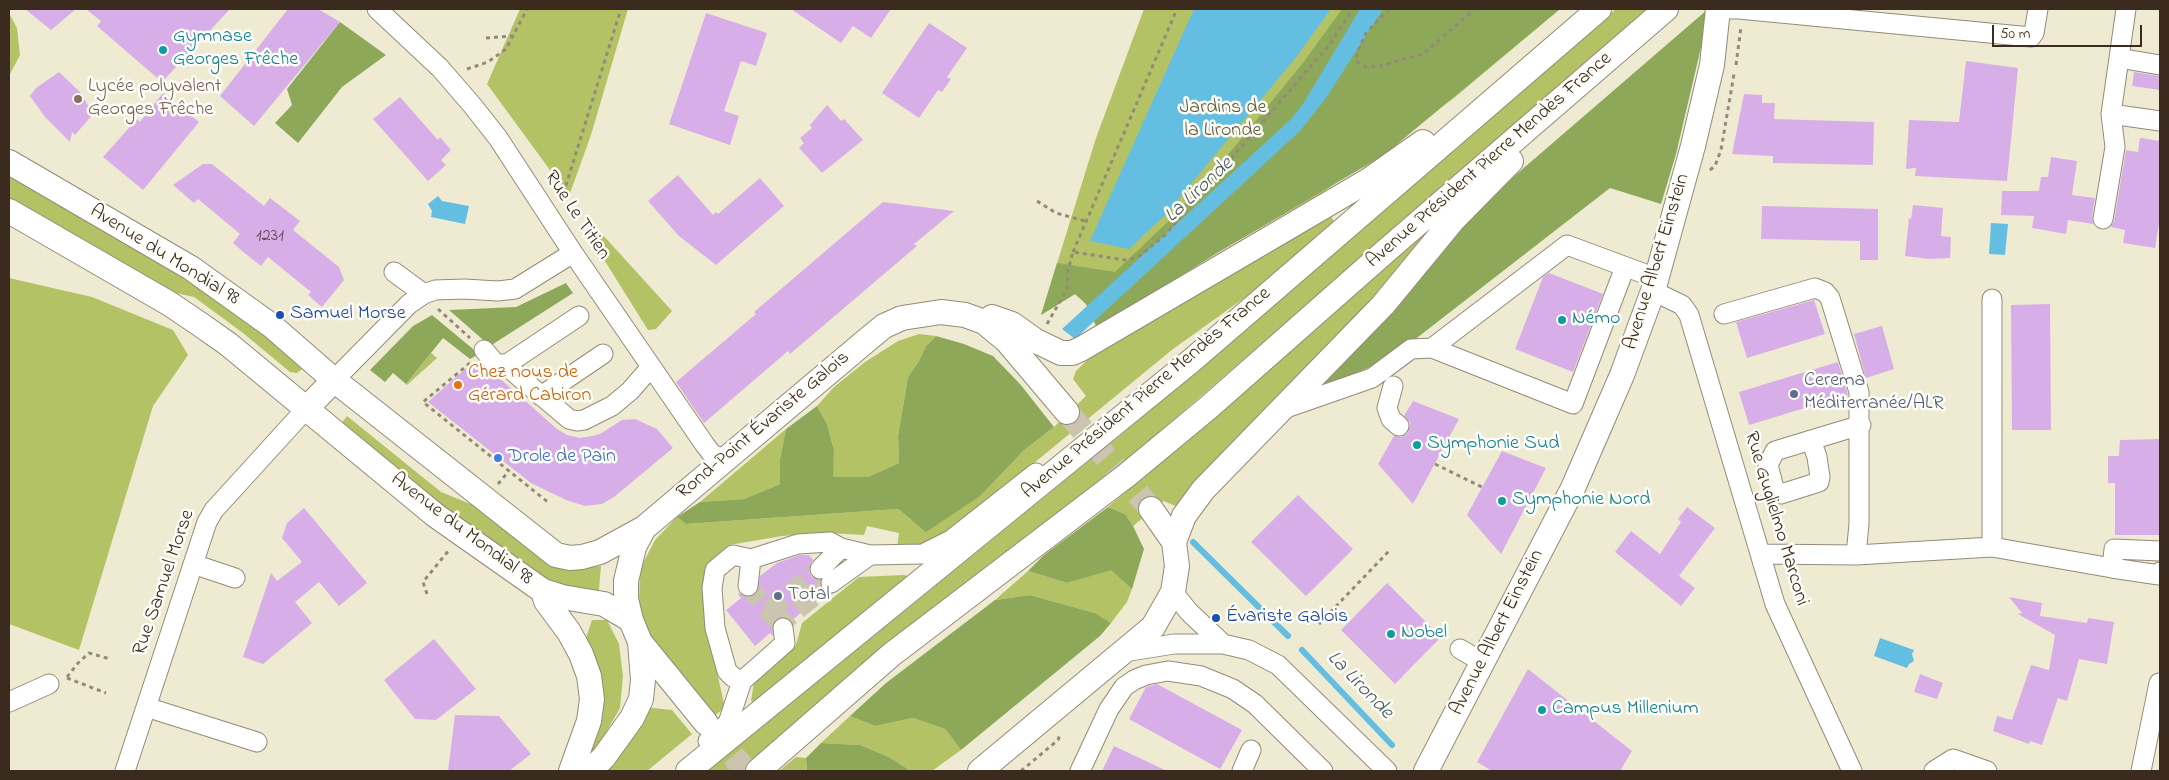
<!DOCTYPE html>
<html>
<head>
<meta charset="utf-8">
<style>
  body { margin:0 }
  #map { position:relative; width:2169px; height:780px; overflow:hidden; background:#efebd3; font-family:"Indie Flower",sans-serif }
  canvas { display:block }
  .frame { position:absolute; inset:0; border:10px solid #3b2a1e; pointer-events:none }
  .scale { position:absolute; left:1992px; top:25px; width:150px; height:22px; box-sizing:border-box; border:2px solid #3b2a1e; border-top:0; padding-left:6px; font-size:15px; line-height:18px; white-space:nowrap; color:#3b2a1e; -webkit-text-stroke:4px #fdfcf7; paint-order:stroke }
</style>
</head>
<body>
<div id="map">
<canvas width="2169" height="780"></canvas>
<div class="frame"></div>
<div class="scale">50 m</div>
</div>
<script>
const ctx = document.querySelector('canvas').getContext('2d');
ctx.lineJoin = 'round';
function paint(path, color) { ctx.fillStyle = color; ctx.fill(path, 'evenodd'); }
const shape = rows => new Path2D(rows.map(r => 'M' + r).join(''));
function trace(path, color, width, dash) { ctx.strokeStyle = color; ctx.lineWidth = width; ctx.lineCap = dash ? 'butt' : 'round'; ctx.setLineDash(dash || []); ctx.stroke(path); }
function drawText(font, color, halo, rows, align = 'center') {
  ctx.font = font + ' "Indie Flower",sans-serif'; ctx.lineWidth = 5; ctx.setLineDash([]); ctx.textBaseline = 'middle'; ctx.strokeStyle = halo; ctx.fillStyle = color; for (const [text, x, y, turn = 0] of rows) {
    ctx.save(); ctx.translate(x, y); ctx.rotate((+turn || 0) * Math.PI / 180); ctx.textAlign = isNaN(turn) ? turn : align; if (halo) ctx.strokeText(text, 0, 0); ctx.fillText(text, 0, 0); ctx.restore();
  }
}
paint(shape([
  [520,9,628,9,591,135,569,196,487,84],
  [1144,9,1560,9,1454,98,1323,192,1217,253,1097,328,1086,304,1075,294,1041,315,1096,138],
  [1616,9,1650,9,1136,452,953,594,745,771,708,771,1122,434],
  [9,13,17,28,20,55,9,76],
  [9,173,210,290,303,366,302,369,297,373,290,372,243,333,194,297,167,291,9,200],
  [1329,214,1334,221,1254,291,1173,349,967,518,926,544,897,547,899,533,867,526,864,535,828,533,782,536,729,545,708,569,706,623,725,708,714,716,649,635,639,605,640,569,655,540,677,517,686,524,898,509,911,520,1022,452,1054,427,1086,396,1073,379,1076,371,1089,358],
  [1425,231,1429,234,1382,293,1181,508,1163,501,1133,526,1125,514,1108,507],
  [602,234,672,311,656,329,648,330,593,242],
  [9,278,92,297,173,330,188,355,153,406,79,650,9,624],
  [919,334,936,336,926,346,919,361,908,377,898,436,899,463,868,477,832,477,834,450,827,424,817,406,834,387,865,362,898,341],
  [431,353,437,358,407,385,406,384],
  [347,416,441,492,473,505,549,563,572,569,601,566,599,590,598,591,562,588,509,559,340,425],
  [786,429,780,459,780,484,744,499,700,502],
  [1111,569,1132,589,1127,602,1111,623,1095,613,1030,595,995,600,1028,571,1067,583],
  [904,575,912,577,757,703,751,701,754,682,796,645,802,623,859,577],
  [592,620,607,620,619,644,623,676,620,708,590,760,580,771,585,641],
  [644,707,672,710,692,734,647,771,598,771],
  [850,716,875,726,913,718,945,729,961,750,932,771,911,771,889,757,860,745,821,743],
  [796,757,806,758,807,771,779,771]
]), '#b3c264');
paint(shape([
  [1342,9,1560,9,1384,155,1217,253,1097,328,1086,304,1075,294,1041,315,1057,263,1115,272,1175,215,1232,150,1303,63],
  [1708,9,1710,9,1676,154,1661,204,1610,188,1391,358,1318,389,1482,204],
  [340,22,386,55,342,87,298,143,275,123,292,105,287,89],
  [566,283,573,293,490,346,449,310,516,307],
  [432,315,479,354,470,359,443,338,406,384,393,373,385,382,370,370,413,326],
  [936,336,964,344,993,356,1020,384,1054,427,1022,452,980,496,926,532,898,509,686,524,677,517,700,502,744,499,780,484,780,459,786,429,817,406,827,424,834,450,833,477,868,477,899,463,898,436,908,377,919,361,926,346],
  [1108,507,1125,514,1133,526,1144,549,1132,589,1111,570,1067,583,1028,571,1044,555],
  [1030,595,1095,613,1111,623,1100,636,961,750,945,729,913,718,875,726,850,716,886,683,995,600],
  [821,743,860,745,889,757,911,771,807,771,806,758]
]), '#8ea85a');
paint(shape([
  [1194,9,1331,9,1297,56,1166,214,1129,249,1090,241],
  [1360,9,1383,9,1326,98,1300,131,1075,339,1062,329,1291,119,1303,104],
  [438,196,442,201,469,206,465,224,431,217,432,211,428,204],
  [1991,223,2008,224,2005,255,1989,254],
  [1880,638,1914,650,1912,654,1914,661,1909,664,1907,668,1874,656]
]), '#64bee1');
trace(shape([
  [1193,542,1288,636],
  [1302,650,1392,745]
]), '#64bee1', 6);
paint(shape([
  [25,9,76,9,51,30],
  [86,9,230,9,162,82,97,26,101,21],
  [288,9,318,9,340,22,254,126,220,96],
  [791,9,891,9,871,38,853,26,841,43],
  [706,13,767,33,756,66,741,61,724,111,739,116,730,145,669,124],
  [929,23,967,48,947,77,951,79,942,92,938,90,919,118,882,93],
  [1966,61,2018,68,2007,181,1915,176,1916,168,1906,169,1909,120,1959,122],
  [59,72,80,92,93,114,75,135,72,132,70,142,45,117,30,96,36,88],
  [2134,72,2160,76,2160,90,2132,86],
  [163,93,199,122,143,190,103,157,137,119,140,122],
  [1744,94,1762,95,1762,103,1775,103,1774,119,1874,122,1873,165,1773,163,1773,156,1732,154],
  [400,97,438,140,440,137,451,150,441,160,446,165,428,181,373,119],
  [827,105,841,121,844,119,863,140,822,173,799,148,804,143,800,138,812,128,810,125],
  [2140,138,2160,141,2160,218,2155,248,2123,243,2125,230,2111,227,2114,221,2126,150,2138,152],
  [2051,157,2077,161,2072,195,2095,198,2092,217,2093,224,2068,220,2066,234,2032,228,2034,216,2001,215,2002,191,2039,191,2041,177,2048,177],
  [203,164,212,164,264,206,270,198,300,221,293,230,339,267,344,280,322,307,308,295,311,292,268,257,261,266,242,251,233,243,240,234,198,199,194,203,173,185],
  [678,175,713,215,716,212,718,214,760,178,784,206,716,265,679,236,648,201],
  [883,202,954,211,914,244,917,246,790,354,788,351,704,423,676,382,756,314,754,312],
  [1913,205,1943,208,1941,236,1951,237,1950,258,1929,259,1905,256,1909,218,1911,219],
  [1762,206,1878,209,1878,260,1860,260,1860,241,1761,239],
  [1549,273,1603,294,1573,372,1515,349,1543,277],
  [1814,300,1825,334,1747,358,1736,322],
  [2050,304,2051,430,2012,430,2011,305],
  [1882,326,1894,369,1866,378,1854,334],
  [1838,362,1848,395,1749,425,1739,392],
  [472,366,485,368,491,374,496,375,557,429,567,435,580,438,592,436,600,434,622,420,635,419,657,429,673,448,614,497,602,504,585,506,566,500,531,483,428,402,465,369],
  [1413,401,1459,419,1413,504,1378,464,1394,436,1402,437,1408,433,1410,423,1404,416],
  [2159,439,2159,535,2115,535,2115,483,2108,483,2108,456,2119,456,2120,440],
  [1502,451,1546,468,1501,554,1467,515],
  [1298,495,1353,549,1306,596,1251,542],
  [1687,507,1715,528,1679,576,1695,588,1681,606,1615,552,1631,531,1660,554,1681,522,1678,519],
  [304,508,367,583,339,606,319,582,295,602,312,623,263,664,243,657,271,573,277,581,302,562,282,538,287,523],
  [800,555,809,555,813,560,809,566,809,572,812,577,820,580,822,589,826,593,791,621,782,617,777,619,772,624,773,636,770,633,755,646,726,610,741,598,738,594,740,593,747,597,757,593,760,576,777,563],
  [1387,583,1441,637,1395,684,1341,630],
  [2009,597,2042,603,2040,616,2087,623,2088,618,2114,622,2107,664,2079,659,2067,701,2058,698,2042,745,2030,741,2029,744,1993,731,1997,716,2012,720,2031,665,2049,670,2055,635,2018,614,2022,613],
  [434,639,476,689,436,720,415,719,384,680],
  [1528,669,1632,751,1620,771,1492,771,1477,762],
  [1920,674,1943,683,1937,699,1914,692],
  [1157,684,1242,730,1220,769,1129,719,1146,687],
  [455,715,499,716,531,754,509,771,448,771],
  [1114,746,1167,771,1102,771]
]), '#d8aee8');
trace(shape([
  [748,586,776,620],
  [769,611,820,569],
  [783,628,780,624,831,583]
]), '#cbc4af', 19, [19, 9]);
trace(shape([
  [1067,412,1151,509],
  [710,728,746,771]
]), '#cbc4af', 24, [24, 12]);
const minor = shape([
  [377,9,440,68,472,105,498,138,573,253,705,445,712,454,724,459],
  [1718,9,1739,9,2031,37,2034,33,2038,9],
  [2126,9,2111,114,2160,121],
  [2119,58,2160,65],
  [2103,219,2115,147,2111,114],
  [394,272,424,294],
  [1653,291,1682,305,1689,315,1775,604,1852,771],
  [1992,299,1992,547],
  [1724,314,1815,288,1825,292,1830,298,1859,392,1859,524,1856,555],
  [579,316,507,364,510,369,569,419,577,421,584,420,612,406,630,391,651,367],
  [1432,348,1567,245,1656,278],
  [484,350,496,364,507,364],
  [334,380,409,304,424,294,435,290,464,289,498,291,515,289,573,253],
  [1393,386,1387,408,1391,419,1399,426],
  [541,396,603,354],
  [1283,409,1372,378,1411,349,1432,348,1573,404,1625,267],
  [1811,440,1817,457,1820,477,1819,482,1781,494,1774,488,1768,465,1775,451,1811,440,1861,425],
  [1761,554,1856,555,1992,547,2112,568,2159,575,2160,572],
  [193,564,235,578],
  [2112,568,2114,549,2160,551],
  [820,569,841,548],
  [831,583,870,555,923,554,951,540,1036,473],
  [748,586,751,559],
  [1173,592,1189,612,1223,644],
  [1460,649,1484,663],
  [1124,652,1174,644,1223,644,1249,650,1278,665,1387,771],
  [742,681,733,677,727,671,715,628,712,588,715,570,733,555,751,559,798,544,830,542,841,548,870,555],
  [9,702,49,684],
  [146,707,257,742],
  [708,741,728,723,742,681,785,643,783,628],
  [125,771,207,522,214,510,306,409],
  [1080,771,1109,709,1124,687,1134,680,1146,675,1168,671,1201,676,1233,689,1255,704,1323,771],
  [1242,771,1251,750],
  [1934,771,1953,759,1987,771],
  [2141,771,2159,683,2160,683]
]);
const major = shape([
  [9,162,191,268,272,326,334,380,556,555,570,558,582,557,600,552,644,528],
  [9,211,170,304,201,325,228,344,435,515,543,591,562,597,604,604,631,620],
  [992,317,1012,324,1036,341,1061,353,1072,353,1081,349,1369,180,1423,142],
  [306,409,334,380],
  [1174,542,1184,516,1203,490,1383,305,1453,220,1511,161],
  [543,591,546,601,569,632,581,654,589,676,592,699,589,721,571,771],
  [706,723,640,642,631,620,626,599,626,581,634,547,644,528,867,340,884,326,902,318,941,312,965,315,984,322,1007,341,1067,412],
  [590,771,604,757,632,718,641,699,643,680,640,642],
  [688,771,1191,361,1599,9],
  [758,771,891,655,1127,475,1209,407,1387,250,1666,9],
  [980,771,1153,627,1173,592,1177,566,1174,542,1151,509],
  [1426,771,1573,488,1622,375,1653,291,1693,146,1712,65,1718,9]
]);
trace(minor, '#958a78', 21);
trace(major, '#958a78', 26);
trace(shape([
  [1389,9,1366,33,1358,51,1356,61,1366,67,1380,66,1423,54,1475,9],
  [486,38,513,36],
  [1736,65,1741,27],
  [467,69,488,62,506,49,527,9],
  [1710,170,1715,166,1721,150,1734,74],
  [561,201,621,9],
  [1037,201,1056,213,1085,221],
  [1073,252,1177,9],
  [438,309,470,338],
  [1047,324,1067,289,1068,270,1073,252,1125,260,1138,257,1165,235,1330,44,1353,9],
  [470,363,423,402,549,503],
  [1435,464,1482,487],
  [498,484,508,472],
  [427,594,423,582,449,550],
  [1319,624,1389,551],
  [67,677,78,663,89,653,110,659],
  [67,678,106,693],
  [1021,771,1058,740,1060,734]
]), '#958a78', 3, [4, 4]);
trace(minor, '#fff', 19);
trace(major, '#fff', 24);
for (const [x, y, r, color] of [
  [163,50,5,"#0f9aa8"],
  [78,99,5,"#8d6e63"],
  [280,315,5,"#1a4fb4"],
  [1562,320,5,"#0f9aa8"],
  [458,385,5,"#e8710a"],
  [1794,394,5,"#5c6f8a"],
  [1417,445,5,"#0f9aa8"],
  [498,458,5,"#3f7fe0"],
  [1502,501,5,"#0f9aa8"],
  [778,596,5,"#5c6f8a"],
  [1216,618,5,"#1a4fb4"],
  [1391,634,5,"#0f9aa8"],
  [1542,710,5,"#0f9aa8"]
]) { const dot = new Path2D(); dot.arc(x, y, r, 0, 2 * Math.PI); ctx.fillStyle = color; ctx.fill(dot); trace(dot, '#fdfcf7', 2); }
drawText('18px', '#624b50', null, [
  ["1231",270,237]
]);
drawText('20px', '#0d838f', '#fdfcf7', [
  ["Gymnase",173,38],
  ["Georges Frêche",173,61],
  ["Némo",1572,320],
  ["Symphonie Sud",1427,445],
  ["Symphonie Nord",1512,501],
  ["Nobel",1401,634],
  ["Campus Millenium",1552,710]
], 'left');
drawText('20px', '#785e54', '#fdfcf7', [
  ["Lycée polyvalent",88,88],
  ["Georges Frêche",88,111]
], 'left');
drawText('20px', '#5f5833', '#fdfcf7', [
  ["Jardins de",1223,109],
  ["la Lironde",1223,132]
]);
drawText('20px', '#3b2a1e', '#fdfcf7', [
  ["Avenue Président Pierre Mendès France",1490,161,-41],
  ["Rue Le Titien",576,216,56],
  ["Avenue du Mondial 98",164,256,32],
  ["Avenue Albert Einstein",1658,262,-73],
  ["Avenue Président Pierre Mendès France",1147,394,-40],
  ["Rond-Point Évariste Galois",764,426,-40],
  ["Rue Guglielmo Marconi",1775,519,73],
  ["Avenue du Mondial 98",461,530,37],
  ["Rue Samuel Morse",165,583,-71],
  ["Avenue Albert Einstein",1498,633,-63]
]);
drawText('20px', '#164399', '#fdfcf7', [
  ["Samuel Morse",290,315],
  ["Évariste Galois",1226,618]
], 'left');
drawText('20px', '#c56008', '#fdfcf7', [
  ["Chez nous de",468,374],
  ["Gérard Cabiron",468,397]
], 'left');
drawText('20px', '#4e5e75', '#fdfcf7', [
  ["Cerema",1804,382],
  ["Méditerranée/ALR",1804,405],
  ["Total",788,596]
], 'left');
drawText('20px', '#366cbe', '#fdfcf7', [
  ["Drole de Pain",508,458]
], 'left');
drawText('italic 21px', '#495e62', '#fdfcf7', [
  ["La Lironde",1200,191,-43],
  ["La Lironde",1359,686,46]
]);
</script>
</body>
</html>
